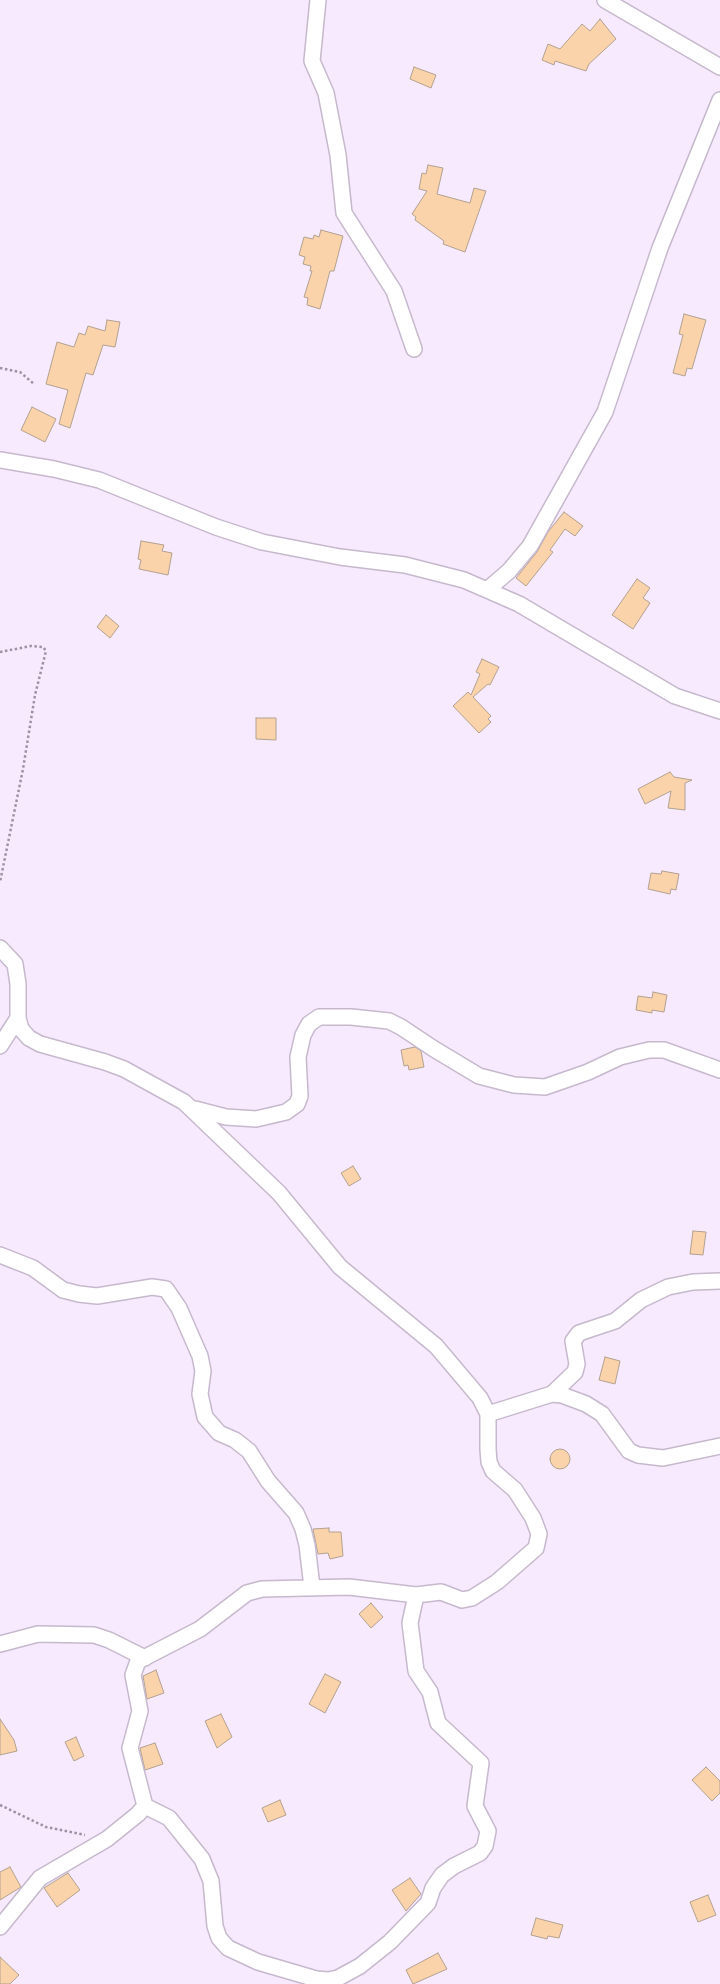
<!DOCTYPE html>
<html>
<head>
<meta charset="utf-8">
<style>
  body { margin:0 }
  canvas { display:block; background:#f7e9fe }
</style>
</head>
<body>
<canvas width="720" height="1984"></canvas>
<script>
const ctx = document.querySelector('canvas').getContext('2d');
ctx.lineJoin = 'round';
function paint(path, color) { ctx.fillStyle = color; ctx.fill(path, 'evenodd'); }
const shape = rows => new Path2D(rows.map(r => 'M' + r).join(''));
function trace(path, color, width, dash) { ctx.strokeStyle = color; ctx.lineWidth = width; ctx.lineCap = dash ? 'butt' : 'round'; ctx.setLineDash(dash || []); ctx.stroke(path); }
const building = shape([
  [600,19,616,39,589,64,586,71,555,61,554,65,542,60,548,44,560,49,582,24,590,31,600,19],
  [414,67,436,75,431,88,410,79,414,67],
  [428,165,443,168,437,194,470,203,474,188,486,191,465,252,443,244,444,241,415,220,416,217,412,214,427,191,419,189,422,173,426,174,428,165],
  [321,230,343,236,334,271,330,271,320,309,307,305,308,298,304,297,312,271,310,271,311,266,303,264,305,257,299,255,304,237,313,239,314,235,319,237,321,230],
  [684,314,706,320,692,369,687,368,685,376,673,373,683,335,679,334,684,314],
  [107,320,120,322,115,347,103,345,93,375,86,373,70,428,59,424,68,390,46,384,57,342,74,347,79,333,85,335,88,326,105,331,107,320],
  [32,407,56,419,45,442,21,430,32,407],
  [564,512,583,526,575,536,565,529,550,550,553,552,526,586,516,578,537,552,548,532,564,512],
  [141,541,164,545,162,551,172,553,168,575,139,569,141,560,138,559,141,541],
  [637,579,650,588,643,598,650,603,633,629,612,615,637,579],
  [106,615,119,626,110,638,97,627,106,615],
  [482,659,499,667,490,685,488,684,473,697,491,716,488,719,491,722,479,733,453,706,468,692,471,695,480,674,476,672,482,659],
  [256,718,276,718,276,740,256,739,256,718],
  [670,772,674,777,692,780,685,783,685,810,668,808,671,791,645,804,638,789,670,772],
  [662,871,679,874,676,890,671,889,670,894,648,889,651,873,661,874,662,871],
  [653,992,667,995,664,1012,652,1010,652,1013,636,1010,638,996,652,998,653,992],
  [415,1047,421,1051,424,1067,409,1070,408,1065,404,1066,401,1050,415,1047],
  [353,1166,361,1179,349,1186,341,1173,353,1166],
  [693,1231,706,1232,703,1255,690,1254,693,1231],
  [605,1357,620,1361,615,1384,599,1380,605,1357],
  '550 1459a10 10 0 1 1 20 0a10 10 0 1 1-20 0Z',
  [329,1528,329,1532,341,1532,343,1556,330,1559,328,1553,318,1554,313,1529,329,1528],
  [371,1603,383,1617,371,1628,359,1614,371,1603],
  [156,1670,164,1693,147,1699,143,1676,156,1670],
  [325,1674,341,1682,325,1713,309,1704,325,1674],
  [221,1714,232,1737,217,1748,205,1721,221,1714],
  [0,1719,14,1740,17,1751,0,1755,0,1719],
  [76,1737,84,1756,74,1761,65,1742,76,1737],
  [155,1743,163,1764,145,1770,140,1748,155,1743],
  [706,1767,720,1781,720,1793,712,1801,692,1780,706,1767],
  [280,1800,286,1815,268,1822,262,1808,280,1800],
  [10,1867,21,1887,0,1900,0,1872,10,1867],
  [68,1873,80,1890,57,1907,44,1888,68,1873],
  [410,1878,421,1894,406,1911,392,1890,410,1878],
  [708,1895,716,1915,698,1922,690,1902,708,1895],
  [536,1918,563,1925,559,1938,548,1936,547,1939,531,1935,536,1918],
  [438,1953,447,1969,413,1984,406,1970,438,1953],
  [0,1957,19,1975,10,1984,0,1984,0,1957]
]);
paint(building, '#fad3aa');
trace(building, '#b2a190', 1);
const minor = shape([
  [318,0,312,61,326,93,338,155,344,213,394,291,414,349],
  [605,0,720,67],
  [0,460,54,469,99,480,216,527,262,542,340,557,405,565,464,580,519,604,675,696,720,711],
  [487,590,509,571,530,546,605,412,660,248,720,100],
  [0,948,15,964,18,984,18,1018,21,1029,29,1038,40,1044,105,1062,124,1069,184,1102,279,1193,340,1267,436,1346,480,1398,488,1414,488,1449,489,1462,493,1471,515,1490,533,1518,539,1534,536,1548,497,1582,472,1598,462,1600,441,1592,416,1595,349,1587,262,1589,247,1593,200,1629,138,1661,133,1675,140,1711,130,1748,145,1806,138,1814,107,1839,40,1878,0,1927],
  [0,1046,18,1018],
  [195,1109,226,1117,256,1119,286,1112,297,1104,300,1096,298,1057,303,1035,309,1024,319,1017,351,1017,389,1021,401,1027,434,1049,479,1076,514,1085,545,1087,588,1072,620,1057,649,1050,664,1050,720,1070],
  [0,1255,33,1268,63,1290,79,1294,97,1296,152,1287,166,1289,179,1308,200,1356,203,1371,200,1394,205,1417,219,1433,235,1440,249,1451,268,1481,296,1513,303,1529,307,1545,312,1587],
  [552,1394,575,1372,577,1364,573,1341,579,1333,615,1321,641,1300,668,1287,693,1282,720,1281],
  [488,1414,552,1394,562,1395,586,1404,602,1414,629,1451,638,1455,663,1458,720,1446],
  [0,1644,38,1634,94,1635,109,1640,145,1658],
  [145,1806,169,1818,202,1859,211,1881,215,1926,219,1938,228,1948,258,1962,316,1979,328,1980,338,1978,360,1966,390,1942,428,1903,433,1888,442,1875,454,1866,480,1853,485,1846,488,1831,475,1806,481,1763,438,1723,430,1692,416,1671,410,1623,416,1595]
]);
trace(minor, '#c6b9cd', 18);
trace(shape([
  [0,368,20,372,34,384],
  [0,652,31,646,43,647,46,651,35,695,23,769,0,882],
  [0,1805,46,1827,85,1835]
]), '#9d92a1', 2.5, [2.5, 2.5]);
trace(minor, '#fff', 15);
</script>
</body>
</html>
